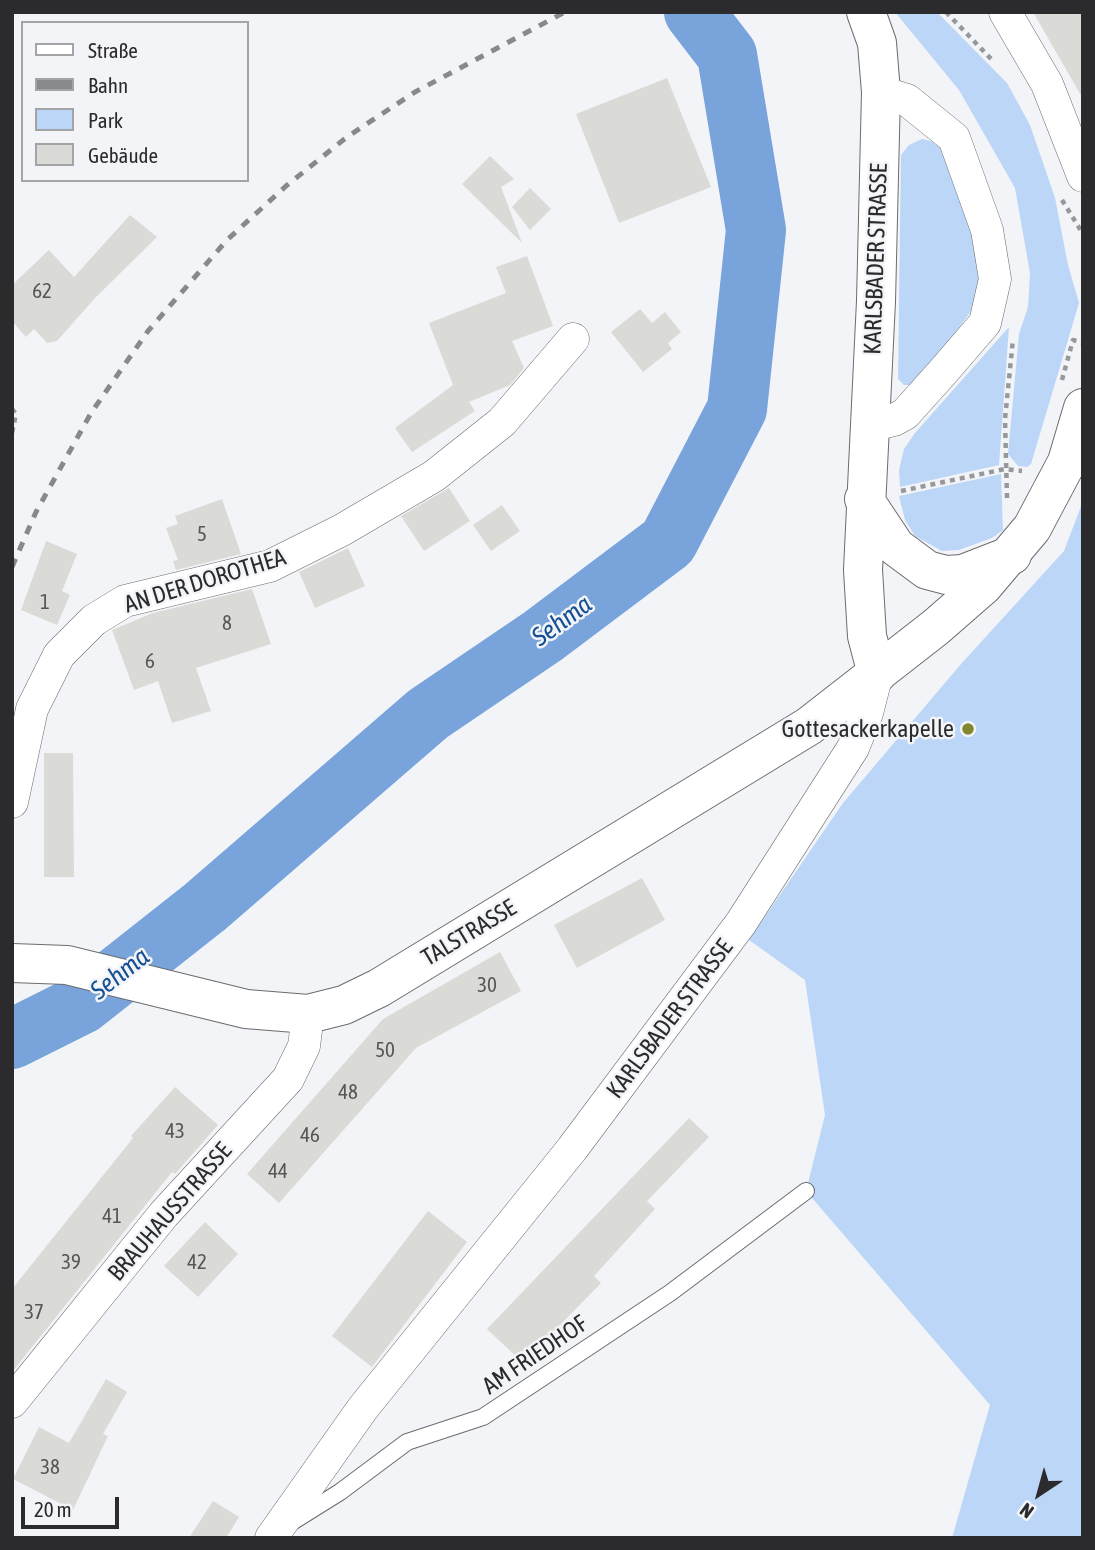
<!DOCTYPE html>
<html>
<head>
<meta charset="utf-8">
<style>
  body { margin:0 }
  #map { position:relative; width:1095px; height:1550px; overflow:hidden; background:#f2f4f7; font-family:"Asap Condensed",sans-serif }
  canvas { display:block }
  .frame { position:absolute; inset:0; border:14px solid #2b2b2d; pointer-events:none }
  .legend { position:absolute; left:21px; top:21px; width:228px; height:161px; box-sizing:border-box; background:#f2f4f7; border:2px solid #a2a4a6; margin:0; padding:9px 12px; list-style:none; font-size:21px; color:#2b2b2d }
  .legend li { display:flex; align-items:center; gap:14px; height:35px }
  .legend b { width:35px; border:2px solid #a2a4a6 }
  .north { position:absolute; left:1004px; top:1459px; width:70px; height:70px; -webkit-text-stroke:5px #f2f4f7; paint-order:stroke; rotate:216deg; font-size:19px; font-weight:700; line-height:28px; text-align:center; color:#2b2b2d }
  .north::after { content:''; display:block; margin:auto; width:24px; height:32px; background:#2b2b2d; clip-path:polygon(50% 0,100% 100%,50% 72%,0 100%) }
  .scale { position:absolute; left:21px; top:1497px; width:98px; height:32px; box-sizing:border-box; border:4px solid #2b2b2d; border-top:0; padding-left:9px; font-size:21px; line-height:24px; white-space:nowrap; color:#2b2b2d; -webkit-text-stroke:5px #f2f4f7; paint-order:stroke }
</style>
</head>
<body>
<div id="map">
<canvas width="1095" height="1550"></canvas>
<div class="frame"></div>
<ul class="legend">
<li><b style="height:9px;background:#fff"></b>Straße</li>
<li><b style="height:9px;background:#88898b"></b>Bahn</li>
<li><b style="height:19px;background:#bcd6f8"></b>Park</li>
<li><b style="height:19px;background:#dadad7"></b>Gebäude</li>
</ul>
<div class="north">N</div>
<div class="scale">20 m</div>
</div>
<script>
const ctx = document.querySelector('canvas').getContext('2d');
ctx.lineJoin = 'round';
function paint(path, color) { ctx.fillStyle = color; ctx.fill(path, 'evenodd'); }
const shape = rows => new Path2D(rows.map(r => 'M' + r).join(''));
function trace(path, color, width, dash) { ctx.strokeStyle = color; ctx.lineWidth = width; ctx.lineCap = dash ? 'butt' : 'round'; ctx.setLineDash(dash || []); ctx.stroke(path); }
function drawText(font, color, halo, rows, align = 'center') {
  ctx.font = font + ' "Asap Condensed",sans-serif'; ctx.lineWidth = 5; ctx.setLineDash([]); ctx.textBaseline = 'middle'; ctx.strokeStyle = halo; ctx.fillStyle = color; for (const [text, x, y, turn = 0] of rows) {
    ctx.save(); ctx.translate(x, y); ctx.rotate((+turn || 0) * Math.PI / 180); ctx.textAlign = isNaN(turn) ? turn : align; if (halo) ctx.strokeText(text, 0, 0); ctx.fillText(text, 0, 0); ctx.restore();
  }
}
paint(shape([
  [895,12,937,12,1007,83,1030,125,1055,198,1068,265,1079,303,1031,464,1027,467,1018,466,1008,454,1019,334,1028,307,1030,273,1015,188,959,90],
  [922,139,931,141,946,152,973,231,979,288,974,307,926,373,914,385,904,385,898,379,901,155,909,145],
  [1009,327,999,465,900,487,899,470,904,449,915,433],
  [1001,474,1003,530,992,538,959,550,942,551,915,536,905,520,899,496],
  [1083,501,1083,1538,952,1538,990,1405,806,1191,825,1115,805,980,749,940,843,803,961,664,1064,551]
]), '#bcd6f8');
trace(shape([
  [12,1039,82,1004,205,907,428,714,543,636,668,542,737,409,756,230,727,55,694,12]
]), '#78a3db', 60);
paint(shape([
  [1033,12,1083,12,1083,99],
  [667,78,711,187,619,223,576,114],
  [490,156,514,179,501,187,522,243,462,184],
  [530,188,551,209,530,230,512,207],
  [130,215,157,237,95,298,57,341,47,343,34,329,26,337,12,321,12,285,49,250,74,277],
  [527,256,553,326,512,341,524,368,510,385,469,402,475,411,412,452,395,428,453,385,429,323,506,293,496,267],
  [640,309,652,323,665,312,681,332,668,343,672,349,643,372,611,332],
  [449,488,470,521,424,551,401,516],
  [222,499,241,554,176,570,173,561,178,560,166,528,178,524,175,516],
  [502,505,520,531,491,551,473,525],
  [46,541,77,554,62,591,70,595,57,625,21,610],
  [348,548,365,586,315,608,299,572],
  [252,589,271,644,196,668,211,711,172,723,158,681,134,690,112,630,153,613],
  [44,753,73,753,74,877,44,877],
  [642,878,665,920,577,968,554,925],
  [500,952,521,991,416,1048,279,1203,247,1174,383,1019],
  [175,1087,218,1125,175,1174,172,1172,12,1372,12,1289,133,1138,131,1136],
  [689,1118,709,1137,647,1201,655,1209,594,1276,601,1283,523,1363,487,1329],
  [428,1211,467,1242,372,1367,332,1336],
  [205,1222,238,1254,198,1297,164,1266],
  [106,1379,127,1392,103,1434,108,1436,73,1510,13,1479,39,1427,69,1443],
  [213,1501,239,1517,226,1538,189,1538]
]), '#dadad7');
const lane = shape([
  [292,1522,340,1492,407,1442,483,1417,670,1293,806,1191]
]);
const street = shape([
  [1005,12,1047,84,1083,176],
  [869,426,894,420,905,414,941,374,985,323,995,279,987,230,954,138,907,100,881,92],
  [12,802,32,709,59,655,94,620,125,601,270,566,342,530,434,476,502,422,573,339],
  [12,1402,164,1214,288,1079,304,1046,308,1014],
  [271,1538,363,1408,572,1149,741,923,853,748,867,713,877,674]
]);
const secondary = shape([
  [866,12,877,43,881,92,876,301,863,570,867,636,877,674],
  [864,499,896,547,927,570,946,575,963,574,1012,555]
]);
const primary = shape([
  [12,963,67,965,246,1009,308,1014,344,1005,379,988,809,726,936,627,983,586,1032,528,1067,462,1083,408]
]);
trace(lane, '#6a6c6f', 18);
trace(street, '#6a6c6f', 33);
trace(secondary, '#6a6c6f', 40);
trace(primary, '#6a6c6f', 40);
trace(shape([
  [946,12,994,62],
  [1062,200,1083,234],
  [1062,380,1073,340,1083,343],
  [12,409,16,414,12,433],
  [901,491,1005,469,1022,471],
  [1007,498,1005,419,1013,339]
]), '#97989b', 4.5, [5, 5]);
trace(lane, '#fff', 16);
trace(street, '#fff', 32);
trace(secondary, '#fff', 38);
trace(primary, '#fff', 38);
trace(shape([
  [12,567,36,512,91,413,148,331,227,240,286,186,347,137,415,92,565,12]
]), '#88898b', 5, [9, 9]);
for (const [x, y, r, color] of [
  [968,729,7,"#84852f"]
]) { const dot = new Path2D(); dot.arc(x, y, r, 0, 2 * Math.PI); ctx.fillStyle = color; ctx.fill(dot); trace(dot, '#f2f4f7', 2.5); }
drawText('21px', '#575758', null, [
  ["62",42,291],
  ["5",202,534],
  ["1",45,602],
  ["8",227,623],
  ["6",150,661],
  ["30",487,985],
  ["50",385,1050],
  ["48",348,1092],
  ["43",175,1131],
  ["46",310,1135],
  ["44",278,1171],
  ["41",112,1216],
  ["39",71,1262],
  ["42",197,1262],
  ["37",34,1312],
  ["38",50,1467]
]);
drawText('24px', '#2b2b2d', '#f2f4f7', [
  ["KARLSBADER STRASSE",876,259,-88],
  ["AN DER DOROTHEA",205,581,-17],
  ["TALSTRASSE",469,933,-31],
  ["KARLSBADER STRASSE",670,1019,-53],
  ["BRAUHAUSSTRASSE",170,1212,-49],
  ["AM FRIEDHOF",535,1355,-34]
]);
drawText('24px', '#2b2b2d', '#f2f4f7', [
  ["Gottesackerkapelle",954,729]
], 'right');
drawText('italic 26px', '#164f93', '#f2f4f7', [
  ["Sehma",562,621,-36],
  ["Sehma",120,974,-38]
]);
</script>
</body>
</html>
